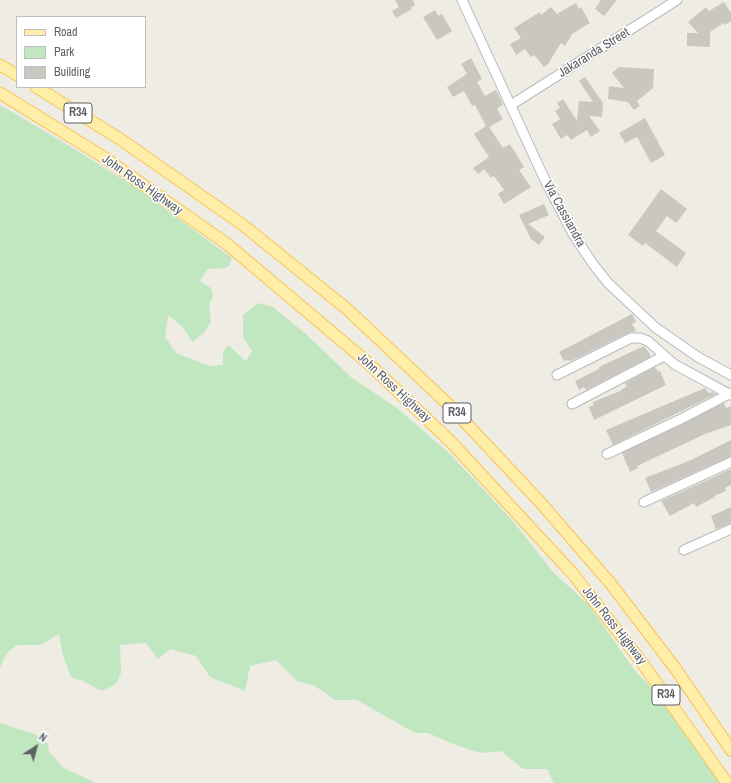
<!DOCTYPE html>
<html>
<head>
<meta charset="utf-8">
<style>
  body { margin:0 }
  #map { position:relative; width:731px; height:783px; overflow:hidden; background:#efece4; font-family:"Archivo Narrow",sans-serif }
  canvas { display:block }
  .legend { position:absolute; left:16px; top:16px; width:130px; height:72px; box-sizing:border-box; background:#fff; border:1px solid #bebfc1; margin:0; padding:5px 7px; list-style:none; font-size:12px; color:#5c6065 }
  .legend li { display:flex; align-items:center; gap:8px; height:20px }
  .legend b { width:20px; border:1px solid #bebfc1 }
  .north { position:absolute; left:16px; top:727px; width:40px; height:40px; -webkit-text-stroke:3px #fff; paint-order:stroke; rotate:36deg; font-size:11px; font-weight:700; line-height:16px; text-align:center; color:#5c6065 }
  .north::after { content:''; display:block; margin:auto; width:14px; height:18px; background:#5c6065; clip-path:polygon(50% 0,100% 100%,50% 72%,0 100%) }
</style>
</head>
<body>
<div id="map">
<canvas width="731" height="783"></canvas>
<ul class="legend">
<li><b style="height:5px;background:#ffeea8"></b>Road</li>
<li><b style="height:11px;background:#c0e7bf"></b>Park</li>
<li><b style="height:11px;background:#cac7c1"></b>Building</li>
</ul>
<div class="north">N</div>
</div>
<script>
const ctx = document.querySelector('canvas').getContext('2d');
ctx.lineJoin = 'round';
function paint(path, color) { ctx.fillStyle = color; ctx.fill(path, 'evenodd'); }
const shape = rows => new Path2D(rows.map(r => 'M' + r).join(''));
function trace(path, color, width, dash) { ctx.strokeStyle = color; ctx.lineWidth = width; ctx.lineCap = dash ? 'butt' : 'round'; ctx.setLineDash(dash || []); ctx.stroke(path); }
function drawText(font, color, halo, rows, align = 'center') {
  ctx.font = font + ' "Archivo Narrow",sans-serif'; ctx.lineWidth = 3; ctx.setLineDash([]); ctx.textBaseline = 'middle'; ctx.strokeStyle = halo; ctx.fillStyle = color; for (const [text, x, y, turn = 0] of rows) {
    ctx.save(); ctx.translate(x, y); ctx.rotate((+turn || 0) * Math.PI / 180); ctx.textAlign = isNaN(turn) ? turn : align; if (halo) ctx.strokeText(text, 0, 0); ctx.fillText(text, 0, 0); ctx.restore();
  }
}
paint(shape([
  [0,105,68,145,138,189,232,258,229,266,226,268,208,269,200,281,211,288,213,297,209,304,211,322,204,333,192,342,183,327,168,315,165,337,176,353,210,366,223,365,223,353,228,345,246,361,252,351,243,337,243,315,259,303,273,307,307,335,352,378,397,408,450,454,511,519,554,573,588,604,636,672,663,699,722,783,554,783,547,769,523,769,501,751,480,753,453,744,428,733,415,733,357,700,335,700,315,686,297,681,276,660,250,666,245,691,210,677,196,656,170,649,158,659,146,643,120,645,121,673,116,684,102,691,83,681,71,677,63,656,59,634,41,645,17,645,7,653,0,667],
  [0,723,37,735,48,744,49,752,64,768,96,783,0,783]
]), '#c0e7bf');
paint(shape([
  [395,0,413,0,415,5,411,7,412,9,396,18,392,11,399,7],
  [601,0,617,0,604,16,595,9],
  [724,2,731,13,731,21,725,25,724,23,710,32,710,47,687,46,687,33,698,33,688,22,706,7,709,11],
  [576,3,579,9,581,7,590,23,572,34,565,46,561,43,548,64,544,67,534,55,531,57,525,49,516,55,510,44,521,38,514,28,540,12,541,15,551,7,557,14],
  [435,10,438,16,442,14,452,31,437,40,423,17],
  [471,58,482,79,477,82,485,96,496,90,503,104,497,109,503,119,489,127,503,148,510,144,524,167,519,170,531,187,504,204,498,194,504,190,494,176,491,178,484,169,478,174,473,168,489,157,474,134,486,126,475,105,472,106,464,91,453,97,447,87,467,74,461,64],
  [619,67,654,69,653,88,637,101,640,106,634,110,628,102,608,99,609,86,624,88,612,73],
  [585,77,603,103,602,117,589,116,600,131,591,137,587,130,571,140,567,135,561,139,552,124,560,119,555,111,560,108,557,103,563,99,577,121,579,101,593,102,579,81],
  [645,118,665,155,651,163,637,137,625,143,619,133],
  [661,189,687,209,676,223,667,216,656,231,686,253,677,267,645,243,643,246,628,235],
  [544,204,549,215,528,224,545,237,539,245,531,239,519,215],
  [632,314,636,322,632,324,636,331,628,333,571,361,567,360,564,361,559,352],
  [644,346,650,354,650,357,586,390,584,387,579,390,575,381,599,369,599,367],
  [655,367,658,372,660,371,666,385,594,420,589,407,594,405,593,402,620,391,627,386,625,383],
  [705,388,709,393,713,392,716,394,613,445,606,430],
  [724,403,726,408,731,406,731,425,705,434,637,466,638,468,630,472,622,453],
  [731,440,731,456,651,492,645,478,691,460],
  [731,469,731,485,725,488,726,491,714,496,715,497,696,507,694,503,670,516,661,501],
  [731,507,731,523,716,529,711,516]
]), '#cac7c1');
const minor = shape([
  [462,0,545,180,573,234,593,264,608,283,656,328,698,357,731,375],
  [511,105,677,0],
  [557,375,631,338,640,338,648,341,674,364,731,395],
  [572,404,664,356],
  [607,454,683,418,731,393],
  [644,502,731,462],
  [684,550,731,529]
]);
const major = shape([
  [0,65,17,75],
  [36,87,120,139,243,225,347,309,450,406,540,502,611,584,675,668,731,750],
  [0,93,105,158,227,244,367,362,451,442,573,574,640,660,727,783]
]);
trace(minor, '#b6babe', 11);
trace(major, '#f6c455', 13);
trace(minor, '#fff', 9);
trace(major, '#ffeea8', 11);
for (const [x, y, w] of [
  [78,113,28],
  [457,413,28],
  [666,695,28]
]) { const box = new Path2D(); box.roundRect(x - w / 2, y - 10, w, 20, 3); ctx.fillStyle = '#fff'; ctx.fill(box); trace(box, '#5c6065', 1); }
drawText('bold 12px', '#5c6065', null, [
  ["R34",78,113],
  ["R34",457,413],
  ["R34",666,695]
]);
drawText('13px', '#5c6065', '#fff', [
  ["Jakaranda Street",594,53,-32],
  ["John Ross Highway",142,185,35],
  ["Via Cassiandra",564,214,61],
  ["John Ross Highway",394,388,43],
  ["John Ross Highway",614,626,52]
]);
</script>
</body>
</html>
